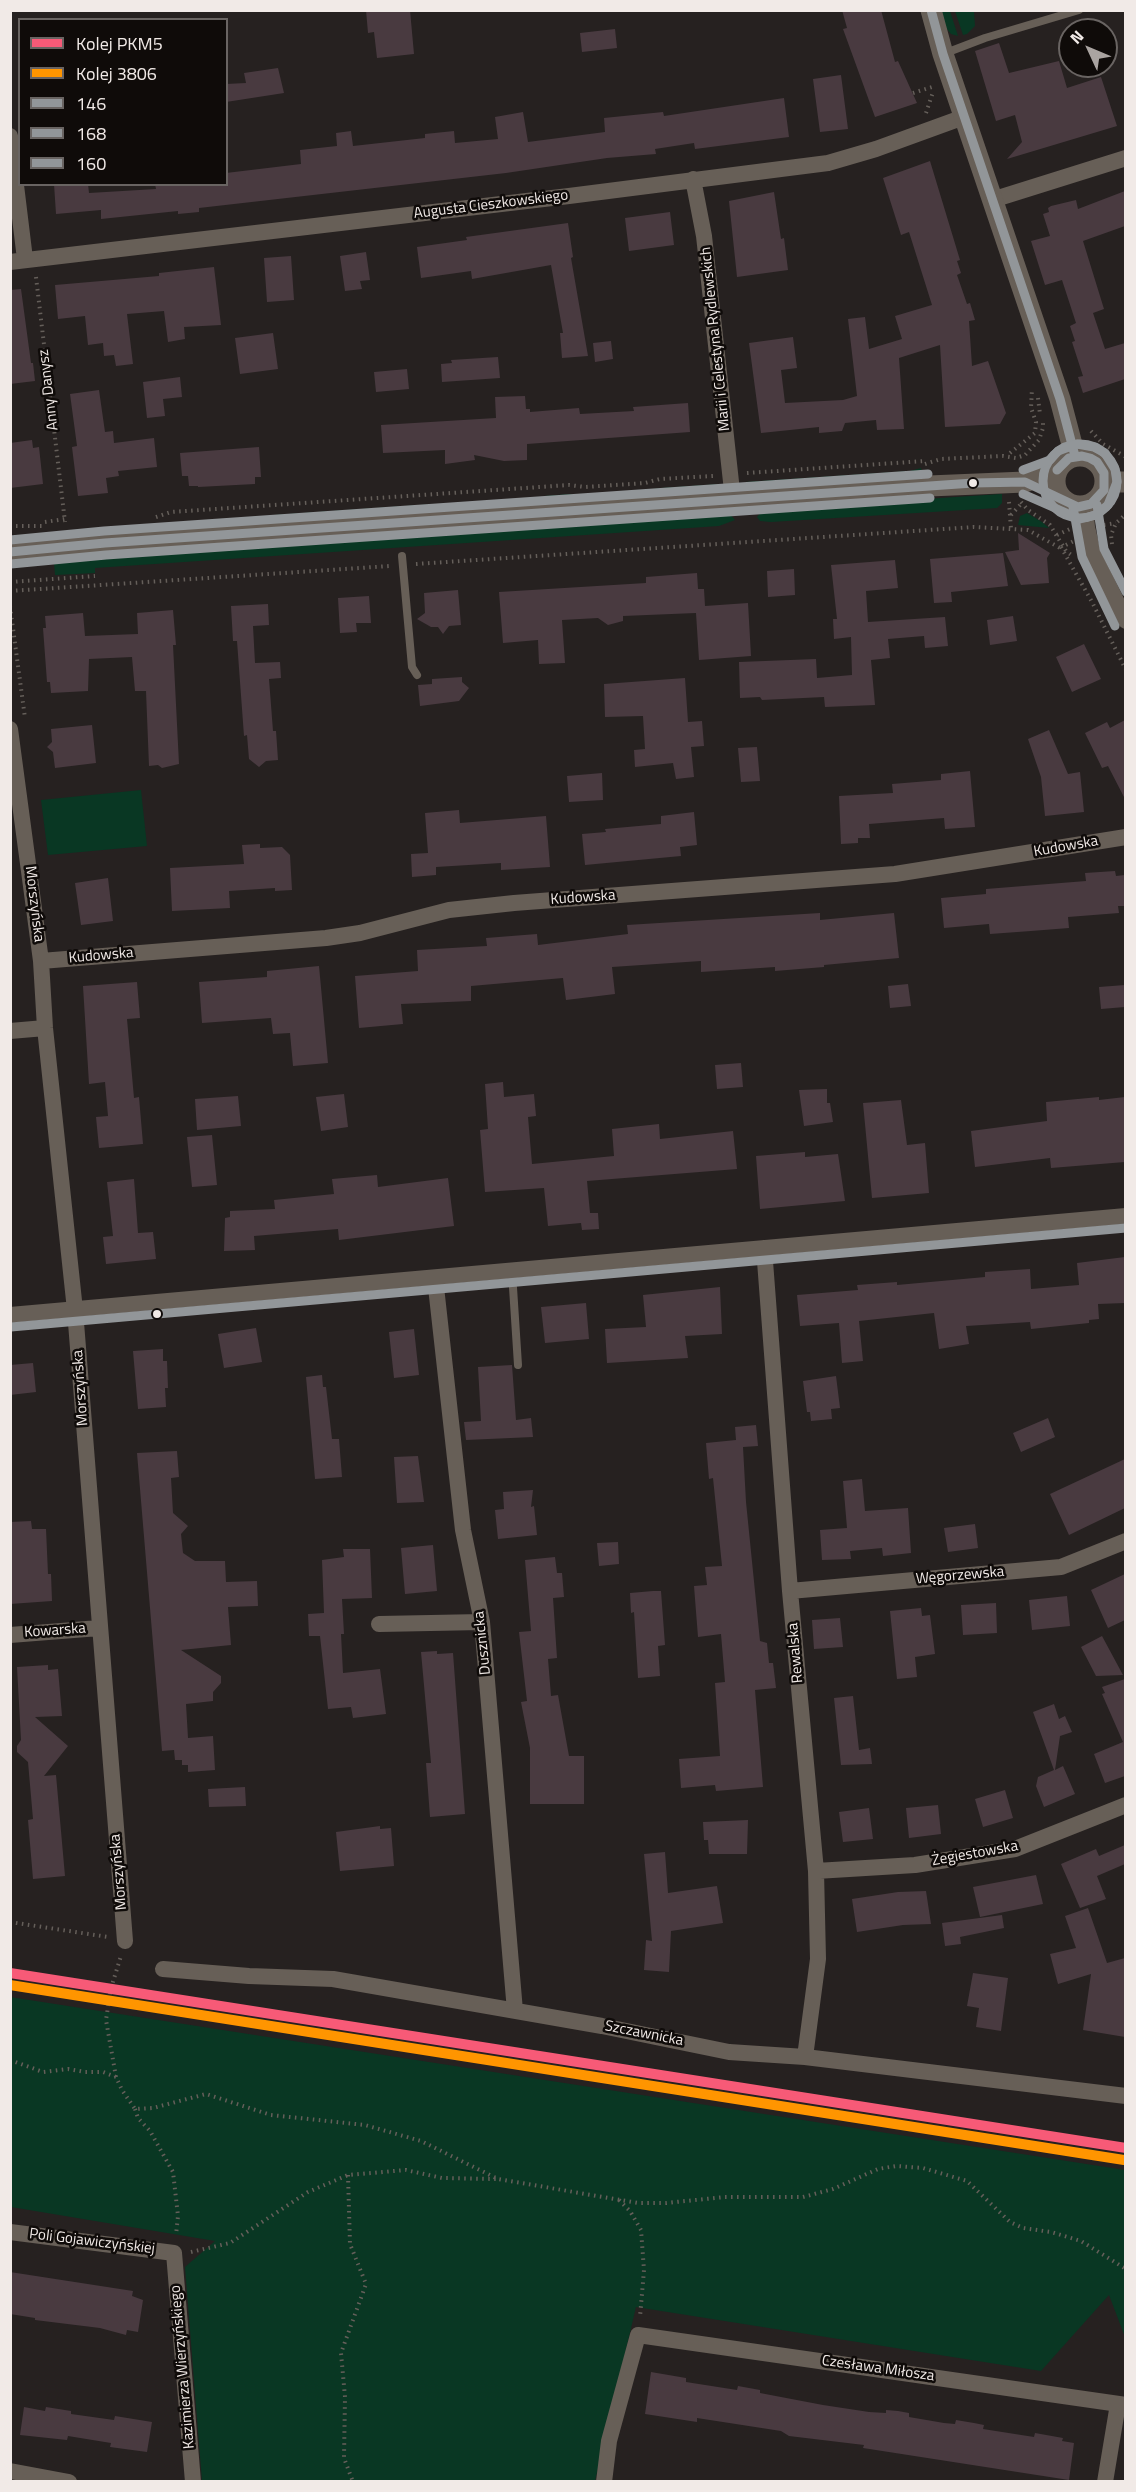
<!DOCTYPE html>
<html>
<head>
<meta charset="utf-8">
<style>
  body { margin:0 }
  #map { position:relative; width:1136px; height:2492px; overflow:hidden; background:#262120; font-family:"Titillium Web",sans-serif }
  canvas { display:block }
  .frame { position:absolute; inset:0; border:12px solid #f1eae7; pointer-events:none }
  .legend { position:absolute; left:18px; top:18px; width:210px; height:168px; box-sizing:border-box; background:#0f0b09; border:2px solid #696462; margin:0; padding:8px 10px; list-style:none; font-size:18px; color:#f1eae7 }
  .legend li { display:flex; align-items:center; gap:12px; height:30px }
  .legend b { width:30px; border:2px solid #696462 }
  .north { position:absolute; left:1058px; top:18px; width:60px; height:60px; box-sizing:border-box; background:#0f0b09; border:2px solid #696462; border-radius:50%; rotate:314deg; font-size:16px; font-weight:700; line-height:24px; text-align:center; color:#f1eae7 }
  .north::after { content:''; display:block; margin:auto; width:21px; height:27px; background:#aaa4a1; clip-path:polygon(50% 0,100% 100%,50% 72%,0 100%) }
</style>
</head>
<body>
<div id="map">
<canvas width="1136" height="2492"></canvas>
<div class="frame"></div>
<ul class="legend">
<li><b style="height:8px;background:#f75a77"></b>Kolej PKM5</li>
<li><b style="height:8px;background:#ff9500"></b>Kolej 3806</li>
<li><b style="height:8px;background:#929699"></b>146</li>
<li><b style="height:8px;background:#929699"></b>168</li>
<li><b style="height:8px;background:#929699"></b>160</li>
</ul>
<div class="north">N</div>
</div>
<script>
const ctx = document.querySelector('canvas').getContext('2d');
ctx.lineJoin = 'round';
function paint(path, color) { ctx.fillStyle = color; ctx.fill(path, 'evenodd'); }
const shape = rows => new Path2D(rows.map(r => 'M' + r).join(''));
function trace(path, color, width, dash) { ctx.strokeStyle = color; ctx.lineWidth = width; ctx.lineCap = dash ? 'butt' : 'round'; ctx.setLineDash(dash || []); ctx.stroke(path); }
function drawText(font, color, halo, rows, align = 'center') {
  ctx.font = font + ' "Titillium Web",sans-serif'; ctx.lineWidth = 5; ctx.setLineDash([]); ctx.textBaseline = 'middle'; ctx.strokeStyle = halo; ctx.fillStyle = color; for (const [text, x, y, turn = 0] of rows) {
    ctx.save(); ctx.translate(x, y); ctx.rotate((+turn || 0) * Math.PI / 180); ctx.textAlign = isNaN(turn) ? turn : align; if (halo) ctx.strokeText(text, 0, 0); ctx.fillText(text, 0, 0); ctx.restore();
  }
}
paint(shape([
  [941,11,950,11,958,36,951,34,946,28],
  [955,11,974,12,975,26,967,34,963,35],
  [921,468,922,475,756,487,745,482,910,471],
  [720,484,710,489,611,496,611,494,661,488],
  [570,494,587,496,587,498,545,501,544,496],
  [1002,494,1002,503,997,508,771,522,760,521,757,517,762,511,770,509],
  [435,504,435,508,275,520,274,515],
  [729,513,735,520,719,526,95,568,95,573,55,575,54,563,100,556],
  [1027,513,1042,522,1049,528,1018,525,1020,516],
  [141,790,147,846,48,855,41,800],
  [10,1997,1125,2170,1125,2337,1109,2295,1041,2371,636,2307,595,2481,202,2481,185,2267,215,2241,11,2207]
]), '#093723');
paint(shape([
  [366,10,410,10,414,54,377,58,374,32,368,33],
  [842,10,881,10,895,62,898,61,917,103,875,117,843,29,847,28],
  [615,29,617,48,582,52,580,33],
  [999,43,1009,73,1059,61,1067,88,1101,77,1117,126,1007,159,1022,142,1015,115,996,121,975,51],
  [278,68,284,93,226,102,226,84,246,83,244,73],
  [841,75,848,129,820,132,813,79],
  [784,98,789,137,695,149,694,143,655,149,656,154,607,158,506,173,199,208,199,212,178,214,178,211,101,219,101,210,56,214,54,184,88,184,89,193,156,189,155,184,226,184,226,173,301,164,300,150,337,146,336,133,351,131,353,146,425,138,425,134,454,131,455,143,498,139,495,117,523,112,528,142,605,132,604,118,663,112,664,116],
  [930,161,960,260,957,261,961,273,957,275,967,304,970,303,975,320,969,321,972,366,988,361,1006,413,1000,424,945,427,940,345,899,358,904,429,877,430,876,420,845,423,842,431,819,433,819,427,761,433,749,343,793,337,797,368,781,370,785,403,843,400,857,396,848,319,865,317,869,349,902,339,895,316,932,305,909,232,901,235,883,178],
  [1125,191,1125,226,1083,241,1104,309,1093,313,1105,349,1125,343,1125,379,1083,393,1078,377,1083,376,1072,342,1075,341,1070,326,1076,323,1062,280,1045,285,1031,241,1050,236,1043,214,1049,212,1048,208,1051,206,1076,200,1078,209],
  [774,192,781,239,784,238,788,270,737,277,729,201],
  [670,212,674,245,629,251,625,218],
  [568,223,573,257,571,258,588,356,562,358,560,333,563,333,551,265,472,279,471,271,421,278,417,247,467,240,466,237],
  [366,252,370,280,360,281,362,289,345,291,340,256],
  [291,256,294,300,267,302,264,258],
  [214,267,221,325,184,327,185,339,168,342,164,311,127,314,133,364,116,366,114,355,104,356,103,343,88,345,85,316,58,319,55,285,159,276,159,273],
  [21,289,31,363,33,363,35,381,10,384,10,290],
  [273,333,278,369,240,374,235,338],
  [611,341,613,359,595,362,593,343],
  [498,357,500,378,442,382,441,364,452,363,451,360],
  [407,369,409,389,376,392,374,372],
  [180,377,182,397,163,399,165,416,147,418,143,382],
  [99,390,105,432,113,431,114,443,154,438,157,467,118,471,119,476,106,478,108,493,78,496,72,447,77,446,70,394],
  [525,396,526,409,530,409,530,412,579,408,580,414,634,411,633,407,688,403,690,432,527,444,527,460,504,461,474,455,475,460,445,464,445,450,383,453,381,425,496,418,495,397],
  [32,440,33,448,39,447,43,484,10,488,10,443],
  [259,447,261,477,255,477,255,484,198,487,198,486,189,486,188,476,182,476,180,453],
  [1018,533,1050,553,1047,558,1049,583,1021,585,1005,552,1019,550],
  [1003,553,1008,586,951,592,952,602,934,603,930,559],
  [895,560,898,588,866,591,868,622,945,617,948,646,925,648,924,636,888,639,890,658,871,660,875,705,825,707,824,697,762,700,760,697,740,698,739,662,816,659,817,678,852,675,851,637,834,639,833,619,837,619,831,565],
  [794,569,795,595,768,597,767,571],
  [697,573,698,589,704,589,705,606,748,603,751,656,699,660,696,613,623,616,623,621,608,625,598,618,562,620,565,663,539,664,538,640,503,643,499,592,646,583,646,577],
  [458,590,461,625,449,626,443,634,438,627,431,627,417,619,425,613,424,593],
  [369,596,371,623,356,623,357,632,340,633,338,598],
  [268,604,269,625,253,626,255,663,280,662,281,678,269,679,273,731,276,731,278,760,266,761,259,767,249,759,247,735,244,736,237,641,233,641,231,606],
  [173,610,176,645,173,645,179,764,162,768,158,765,149,766,146,691,135,691,132,657,89,659,88,691,51,693,50,682,47,682,43,628,46,628,45,616,83,613,85,636,138,634,137,613],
  [1013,616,1017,641,990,645,987,620],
  [1084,644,1101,679,1072,692,1056,657],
  [462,677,462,682,469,688,459,701,420,706,418,685,432,684,432,679],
  [685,678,688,722,702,721,704,746,691,747,694,777,676,779,673,763,635,767,634,750,645,749,643,716,605,717,604,684],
  [1125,720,1125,799,1108,766,1102,768,1085,733,1107,722,1110,728],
  [92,725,96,763,55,768,53,752,47,747,52,742,51,729],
  [1049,730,1068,774,1080,772,1084,812,1045,816,1041,777,1028,739],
  [757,747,760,781,741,782,738,748],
  [970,771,975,827,945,829,944,818,869,824,870,838,858,838,858,843,841,844,839,796,893,793,892,784,941,780,941,774],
  [602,773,603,800,569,802,567,776],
  [459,810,460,823,546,816,550,867,501,870,501,863,436,867,436,875,412,877,411,854,428,853,425,813],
  [694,812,697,845,680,847,681,856,585,865,582,834,606,832,605,829,661,824,661,816],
  [260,844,260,848,282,847,290,855,292,890,275,891,275,888,229,891,230,908,172,911,170,868,244,864,242,845],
  [1115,871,1116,876,1125,875,1125,906,1118,906,1119,913,1068,917,1069,928,1031,931,990,934,989,924,944,928,941,898,986,894,986,889,1086,881,1085,873],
  [108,878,113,921,81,925,75,883],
  [820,913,820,920,894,913,899,958,824,965,824,967,775,971,775,967,701,972,701,961,612,967,615,994,566,1000,563,978,471,986,471,1001,401,1004,403,1024,359,1028,355,976,418,971,417,950,487,946,486,938,537,934,538,945,628,934,627,925],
  [319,966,328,1063,293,1066,290,1033,273,1034,271,1018,202,1023,199,982,267,977,267,971],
  [137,982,140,1018,127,1019,134,1098,139,1097,143,1144,99,1148,96,1117,108,1116,105,1082,89,1084,83,986],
  [908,984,911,1006,890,1008,888,986],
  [1125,985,1125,1007,1101,1009,1099,987],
  [741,1063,743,1087,717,1089,715,1065],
  [503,1082,504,1097,534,1094,536,1116,528,1117,532,1164,614,1156,612,1129,659,1124,660,1139,733,1131,737,1169,587,1181,590,1213,598,1213,599,1229,582,1230,581,1223,548,1226,544,1188,485,1192,480,1130,488,1129,485,1084],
  [827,1089,827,1103,830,1103,833,1122,804,1126,799,1090],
  [344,1094,348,1127,321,1131,316,1097],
  [238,1096,241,1126,197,1130,195,1099],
  [1099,1097,1099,1100,1125,1097,1125,1162,1051,1168,1050,1158,975,1167,971,1131,1047,1121,1046,1102],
  [901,1100,907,1145,925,1143,929,1193,872,1198,863,1103],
  [212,1135,217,1185,192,1187,187,1137],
  [805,1152,805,1157,838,1154,845,1201,760,1209,756,1156],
  [377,1175,378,1187,448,1178,454,1226,339,1240,338,1229,254,1236,255,1250,224,1251,225,1218,230,1217,230,1211,275,1209,274,1200,334,1194,332,1179],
  [134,1179,138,1233,153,1232,156,1259,106,1264,103,1237,113,1236,107,1182],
  [1125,1257,1125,1303,1098,1304,1099,1319,1089,1320,1089,1323,1031,1329,1030,1322,966,1326,969,1344,939,1349,934,1313,859,1321,863,1361,842,1363,839,1323,800,1326,797,1295,858,1290,857,1285,897,1282,897,1285,985,1277,985,1272,1030,1269,1031,1289,1079,1285,1077,1263],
  [720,1287,722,1334,685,1336,688,1358,607,1363,605,1329,646,1327,643,1295],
  [586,1303,589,1339,545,1343,541,1307],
  [256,1328,262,1362,224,1368,218,1334],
  [414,1329,419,1375,394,1378,389,1332],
  [163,1349,163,1361,167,1361,168,1388,165,1388,166,1407,138,1409,133,1351],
  [33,1363,36,1392,10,1395,10,1365],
  [512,1365,516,1420,531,1418,533,1437,466,1440,464,1422,481,1421,478,1367],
  [322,1375,323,1387,326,1387,332,1439,339,1439,342,1477,315,1479,306,1377],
  [836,1376,840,1408,831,1409,832,1419,811,1421,810,1412,807,1412,803,1381],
  [1048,1418,1055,1437,1021,1452,1013,1433],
  [756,1425,758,1446,743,1447,746,1502,760,1641,767,1643,769,1663,773,1663,776,1688,755,1690,763,1787,716,1791,715,1785,681,1788,679,1759,720,1756,715,1683,725,1682,721,1634,698,1637,694,1586,707,1585,705,1567,722,1566,713,1478,709,1479,706,1443,736,1440,735,1427],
  [177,1451,179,1477,171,1478,173,1513,188,1526,181,1534,183,1553,195,1561,225,1561,226,1582,257,1581,258,1606,228,1607,231,1645,181,1650,221,1676,221,1683,213,1692,213,1701,186,1704,188,1738,213,1736,215,1770,188,1772,188,1765,182,1765,182,1760,175,1760,174,1750,162,1751,137,1453],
  [418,1456,424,1502,397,1503,394,1457],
  [1125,1459,1125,1508,1069,1535,1050,1494],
  [862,1479,865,1511,908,1508,911,1553,883,1556,882,1548,850,1551,851,1559,822,1560,820,1530,847,1528,843,1481],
  [533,1490,531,1507,534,1506,537,1535,498,1539,495,1510,504,1509,503,1492],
  [31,1521,32,1529,46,1529,48,1574,51,1574,52,1601,10,1604,10,1522],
  [975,1524,978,1548,948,1552,944,1528],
  [618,1542,619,1564,599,1566,597,1543],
  [433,1545,437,1591,405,1594,401,1548],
  [343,1549,370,1549,372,1598,342,1599,344,1634,341,1634,343,1673,380,1669,386,1714,353,1718,351,1707,328,1709,320,1636,309,1636,308,1614,324,1613,322,1560,344,1557],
  [555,1557,557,1573,562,1573,564,1597,553,1598,557,1658,548,1659,551,1696,558,1695,569,1756,584,1756,584,1804,530,1804,530,1748,521,1702,527,1701,519,1632,531,1631,525,1560],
  [1125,1574,1125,1620,1108,1628,1091,1590],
  [653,1591,661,1591,665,1645,658,1646,660,1676,638,1678,634,1612,631,1613,630,1593],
  [1067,1596,1070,1626,1032,1630,1029,1600],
  [996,1603,997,1633,963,1635,961,1605],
  [921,1608,922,1616,930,1615,935,1654,915,1657,917,1677,897,1679,890,1611],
  [840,1618,843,1647,814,1649,812,1620],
  [1102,1636,1123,1675,1096,1676,1081,1647],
  [437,1651,437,1654,453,1653,465,1814,430,1817,426,1763,431,1763,421,1652],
  [48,1665,48,1670,58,1669,62,1716,35,1717,68,1746,44,1776,56,1775,65,1876,33,1879,28,1820,33,1819,28,1762,17,1752,17,1746,21,1740,17,1667],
  [1125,1679,1125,1776,1105,1783,1094,1754,1123,1742,1102,1694,1105,1693,1102,1687],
  [853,1696,859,1750,870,1748,872,1764,841,1765,834,1698],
  [1054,1704,1059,1719,1065,1716,1072,1732,1060,1736,1055,1770,1063,1766,1075,1794,1044,1807,1036,1786,1038,1777,1054,1770,1033,1712],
  [245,1787,246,1806,209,1807,208,1789],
  [1005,1790,1013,1818,983,1827,975,1799],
  [938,1805,941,1834,909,1838,906,1808],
  [869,1808,873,1839,843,1842,839,1812],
  [748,1820,747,1854,709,1854,708,1840,704,1840,703,1822],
  [380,1826,380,1829,391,1828,394,1866,340,1871,336,1832],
  [1125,1845,1125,1864,1097,1876,1106,1899,1080,1908,1061,1864,1096,1849,1099,1856],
  [665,1852,668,1893,717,1886,723,1923,671,1931,669,1972,644,1970,646,1940,652,1941,644,1854],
  [1036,1875,1043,1904,980,1917,973,1887],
  [926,1891,931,1924,903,1925,857,1932,852,1899,898,1892],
  [1088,1908,1107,1963,1125,1958,1125,2037,1083,2030,1091,1974,1058,1984,1050,1954,1076,1948,1065,1916],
  [1002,1915,1004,1928,960,1937,961,1944,945,1946,942,1923],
  [973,1973,1008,1978,1001,2031,976,2027,979,2008,967,2006],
  [10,2272,133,2291,132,2296,143,2300,138,2332,127,2330,126,2335,100,2328,35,2320,35,2318,10,2314],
  [651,2372,686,2378,686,2382,737,2390,738,2386,760,2390,760,2393,823,2405,869,2412,886,2413,886,2410,898,2411,909,2413,909,2417,944,2423,955,2424,956,2420,974,2423,984,2425,983,2429,1034,2437,1035,2433,1063,2438,1062,2441,1074,2443,1069,2480,863,2448,864,2445,789,2436,781,2431,697,2418,697,2422,645,2414],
  [24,2407,45,2411,46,2407,71,2411,71,2414,114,2420,115,2416,152,2422,147,2452,110,2447,111,2443,68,2436,67,2440,20,2435]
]), '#493a40');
trace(shape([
  [913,93,932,87],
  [926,113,933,92],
  [36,277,65,522],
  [1038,398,1040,414],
  [1091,431,1103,444,1126,457],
  [1010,453,1035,433,1036,422,1031,408,1032,388],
  [925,464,941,459,1003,456,1016,458,1025,455,1039,440,1043,428,1043,420],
  [747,473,925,461],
  [1009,502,1011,529],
  [1021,502,1028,510,1050,525,1066,551,1074,557],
  [1011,515,1021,504],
  [156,517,171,512,569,485,585,487,645,483,660,479,713,476],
  [45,522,65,519],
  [1104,525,1116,523],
  [10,526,46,526],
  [1057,535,1070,529],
  [1112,544,1111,535,1116,523,1126,514],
  [1066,545,1074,541],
  [1061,547,1092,602,1126,670],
  [416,564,974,527,1028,530,1060,548],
  [10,582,95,576],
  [10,591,390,566],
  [10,606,25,718],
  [10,1922,108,1937],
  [10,2060,43,2072,68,2069,85,2072,103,2072,116,2077,122,2090,135,2109,153,2108,206,2094,271,2115,365,2125,421,2141,498,2179,638,2203,666,2203,725,2197,803,2197,833,2189,878,2169,896,2166,923,2168,967,2181,1010,2222,1023,2228,1051,2232,1081,2241,1126,2269],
  [116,2077,106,2020,111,1988,121,1956],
  [135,2109,138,2118,150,2131,173,2172,178,2216,176,2235],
  [348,2175,350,2244,366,2284,341,2353,345,2397,344,2458,353,2482],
  [619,2200,630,2211,641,2230,644,2270,640,2317],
  [191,2252,230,2243,308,2192,348,2175,406,2170,442,2178,496,2179]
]), '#655f5a', 4, [1.5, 4.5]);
trace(shape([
  [943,54,985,38,1079,10],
  [402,556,412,667,417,675],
  [512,1272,518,1365]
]), '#675f57', 8);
trace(shape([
  [10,136,25,259],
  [693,179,704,236,733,500],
  [992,200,1126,158],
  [10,262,569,196,828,163,876,149,964,117],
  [1085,506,1087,527,1093,553,1126,621],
  [10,729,41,961,45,1028,75,1310,125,1941],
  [41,961,326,938,360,933,449,910,514,903,895,874,1126,837],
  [10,1031,45,1028],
  [764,1248,790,1591,816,1871,818,1959,805,2057],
  [435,1278,463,1530,482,1622,515,2011],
  [10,1315,1126,1216],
  [790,1591,1061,1567,1126,1541],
  [379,1624,482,1622],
  [10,1635,99,1628],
  [816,1871,915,1865,1015,1849,1126,1805],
  [163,1969,249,1976,333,1979,602,2026,729,2052,805,2057,1126,2096],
  [10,2232,174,2253,193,2482],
  [10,2471,69,2482],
  [604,2482,609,2441,638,2335,1126,2405],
  [1105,2482,1118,2404]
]), '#675f57', 16);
trace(shape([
  [931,10,943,54,1060,399,1075,456],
  '1055 481a25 25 0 1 1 50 0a25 25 0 1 1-50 0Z',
  [1105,482,1126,482],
  [10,552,105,543,929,486,1025,482,1057,470]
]), '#675f57', 21);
trace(shape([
  [931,10,943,54,1060,399,1075,456],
  [10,552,105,543,973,483,1025,482,1078,507,1091,504,1104,490,1104,473,1097,462,1090,458,1082,456,1069,458,1057,470]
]), '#929699', 9);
trace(shape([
  '1043 481a37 37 0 1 1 74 0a37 37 0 1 1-74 0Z',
  [1073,507,1082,557,1115,626],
  [11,1327,1126,1228]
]), '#929699', 9);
trace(shape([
  [1023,494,1080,519,1096,515,1108,505,1117,482,1115,469,1105,453,1094,447,1077,444,1058,451,1050,460,1023,470],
  [1097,505,1104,549,1126,592],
  [10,540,104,531,928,474],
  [11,564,106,555,930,498]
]), '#929699', 9);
trace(shape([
  [10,1973,1126,2148]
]), '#f75a77', 10);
trace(shape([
  [10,1985,1124,2160]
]), '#ff9500', 10);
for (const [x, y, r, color] of [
  [973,483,5,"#f1eae7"],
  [157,1314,5,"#f1eae7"]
]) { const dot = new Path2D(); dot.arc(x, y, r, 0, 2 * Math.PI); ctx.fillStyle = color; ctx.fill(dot); trace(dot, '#0f0b09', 2); }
drawText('15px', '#f1eae7', '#0f0b09', [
  ["Augusta Cieszkowskiego",491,205,-7],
  ["Marii i Celestyna Rydlewskich",716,339,-96],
  ["Anny Danysz",49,390,-97],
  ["Kudowska",1066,847,-10],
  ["Kudowska",583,898,-4],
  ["Morszyńska",34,904,83],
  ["Kudowska",101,956,-5],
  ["Morszyńska",81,1388,-94],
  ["Węgorzewska",960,1576,-5],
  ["Kowarska",55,1631,-4],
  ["Dusznicka",483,1643,-96],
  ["Rewalska",796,1653,-95],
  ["Żegiestowska",975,1854,-10],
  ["Morszyńska",119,1872,-95],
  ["Szczawnicka",644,2034,11],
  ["Poli Gojawiczyńskiej",92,2242,7],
  ["Kazimierza Wierzyńskiego",183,2367,-95],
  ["Czesława Miłosza",878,2369,8]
]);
</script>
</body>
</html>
